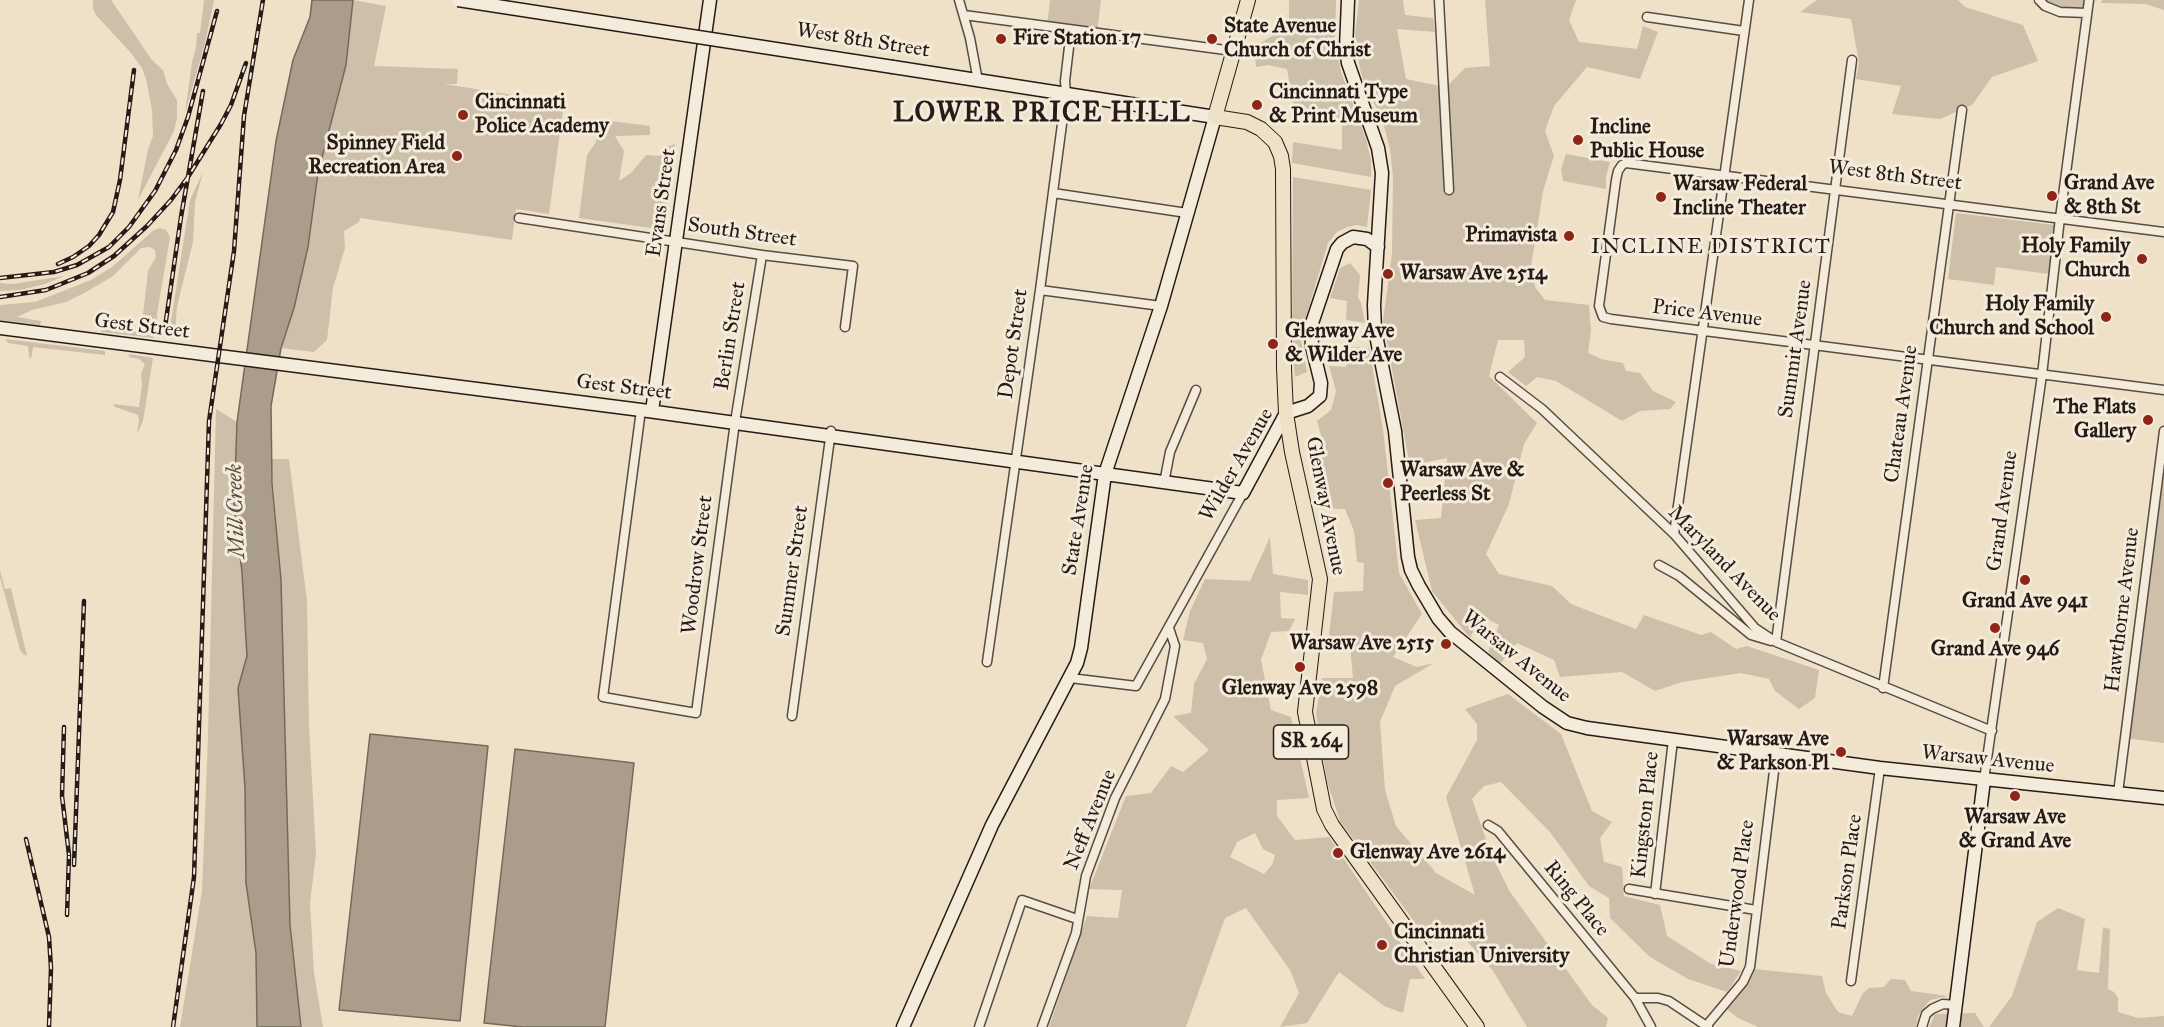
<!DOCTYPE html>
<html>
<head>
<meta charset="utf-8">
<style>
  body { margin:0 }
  canvas { display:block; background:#efe0c8 }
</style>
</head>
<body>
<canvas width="2164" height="1027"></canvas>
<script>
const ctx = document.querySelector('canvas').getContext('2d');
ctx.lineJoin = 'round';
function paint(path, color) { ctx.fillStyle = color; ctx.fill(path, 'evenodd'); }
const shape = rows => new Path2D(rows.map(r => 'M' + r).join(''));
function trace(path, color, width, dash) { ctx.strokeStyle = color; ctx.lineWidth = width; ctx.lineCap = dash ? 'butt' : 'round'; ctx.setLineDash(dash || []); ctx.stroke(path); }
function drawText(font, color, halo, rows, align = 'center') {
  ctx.font = font + ' "IM FELL Great Primer",serif'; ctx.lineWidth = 6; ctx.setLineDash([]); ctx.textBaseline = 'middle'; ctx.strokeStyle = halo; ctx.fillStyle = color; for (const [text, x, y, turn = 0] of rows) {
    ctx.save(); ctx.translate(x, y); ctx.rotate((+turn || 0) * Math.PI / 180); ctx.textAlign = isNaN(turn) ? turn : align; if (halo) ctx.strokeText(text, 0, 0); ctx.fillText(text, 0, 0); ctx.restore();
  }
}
paint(shape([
  [93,0,111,0,152,60,163,70,167,84,177,100,177,118,174,131,138,200,148,149,153,136,152,110,146,79,142,68,131,53,96,15,93,8],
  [204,0,214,0,205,43,185,113,192,62,196,48,197,33,200,33],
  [353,0,386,6,374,66,458,69,457,84,444,84,564,103,549,214,516,209,512,240,360,218,359,222,344,231,345,248,333,288,327,340,314,352,281,348,294,308,308,247,318,173,346,65],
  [1050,0,1101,0,1097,34,1047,26],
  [1289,0,1336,0,1335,40,1341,72,1366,139,1371,161,1371,177,1292,163,1293,142,1342,150,1342,123,1292,115,1293,104,1287,69,1268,65,1256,67,1254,47,1272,36,1274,28,1289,21],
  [1359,0,1403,0,1405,15,1433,18,1435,32,1397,29,1406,79,1440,86,1449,84,1465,68,1490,66,1485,0,1576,0,1569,20,1579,42,1637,49,1643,26,1658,32,1640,79,1587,67,1554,106,1545,131,1554,156,1543,191,1531,267,1535,287,1545,300,1589,305,1591,330,1588,353,1601,359,1623,363,1626,371,1640,373,1653,391,1676,402,1670,409,1640,411,1622,421,1556,381,1537,377,1526,386,1508,372,1525,357,1524,340,1498,340,1489,376,1537,423,1524,444,1509,504,1486,554,1499,574,1552,586,1571,604,1636,629,1644,615,1701,635,1711,632,1736,649,1747,646,1819,670,1815,698,1799,709,1775,691,1769,679,1741,673,1682,682,1655,691,1622,672,1560,677,1554,660,1517,643,1500,664,1488,652,1499,625,1481,616,1470,638,1432,591,1415,520,1441,518,1447,458,1410,466,1383,321,1392,254,1393,178,1390,149,1381,114,1367,93,1360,69,1355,34],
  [1817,0,1958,0,1965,7,2023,25,2038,61,1992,77,1972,105,1940,119,1892,114,1901,86,1856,79,1859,62,1851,19,1800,12],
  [2039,0,2089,0,2087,13,2064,13],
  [2102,0,2164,0,2164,10,2145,4,2101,3],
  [611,121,650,126,650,135,615,136,624,151,619,181,631,173,646,155,660,156,667,147,675,144,666,217,658,229,579,218,587,155,596,142,597,133],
  [1566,154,1610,162,1606,177,1606,189,1563,181,1561,169],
  [203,172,195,202,193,242,177,306,175,335,169,334,190,200],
  [1293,177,1371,190,1367,227,1357,225,1347,227,1337,232,1328,243,1300,336,1307,372,1295,377,1292,347],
  [1956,213,2055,225,2049,274,1996,267,1994,285,1948,279],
  [160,228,166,230,170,237,157,314,157,321,161,333,155,332,154,338,101,332,100,327,141,332,148,271,156,257,155,250,150,247,141,248,113,276,86,292,66,302,32,310,17,317,41,321,40,325,0,320,0,305,35,302,91,280,112,267,154,230],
  [1350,263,1360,275,1358,297,1361,303,1365,323,1346,320,1347,301,1330,298,1340,268],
  [64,276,45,284,20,290,0,291,0,283,13,284],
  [5,339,105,351,105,355,33,347,31,359,29,357,28,346,8,343],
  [1349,347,1369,348,1383,429,1399,573,1422,614,1393,657,1417,667,1434,663,1395,686,1380,722,1385,790,1396,826,1436,873,1475,895,1446,797,1477,740,1477,724,1465,709,1508,694,1561,734,1592,811,1612,822,1600,838,1604,862,1622,867,1624,896,1660,905,1667,936,1711,964,1741,971,1727,992,1688,979,1650,957,1610,918,1609,898,1589,886,1550,832,1501,782,1484,786,1472,799,1491,854,1510,892,1592,1005,1608,1018,1606,1027,1527,1027,1493,971,1454,926,1430,943,1340,821,1327,782,1316,713,1322,678,1353,678,1350,645,1329,636,1334,592,1363,591,1364,563,1357,562,1354,531,1345,509,1318,508,1313,460,1324,446,1317,421,1331,410,1336,391,1329,366,1346,367],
  [129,354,153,358,143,421,137,434,139,421,138,415,115,407,113,404,139,407,142,385,141,374,145,364,139,359,129,357],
  [216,409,237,422,234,507,242,572,247,656,238,688,245,788,246,883,256,953,257,1027,180,1027,202,891,208,737],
  [271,459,289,459,307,601,309,727,316,854,310,903,314,973,323,1027,301,1027,290,925,281,580],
  [2158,476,2164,477,2164,743,2125,738],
  [1270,537,1273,574,1308,580,1308,595,1280,592,1281,618,1295,619,1289,631,1271,632,1261,660,1271,710,1291,717,1309,798,1277,800,1277,816,1295,840,1329,837,1425,979,1410,979,1403,1013,1384,1006,1339,972,1307,1023,1280,1027,1299,993,1290,970,1246,908,1225,918,1186,1027,1049,1027,1087,916,1118,918,1122,890,1089,889,1126,796,1151,793,1171,766,1183,772,1209,750,1173,716,1191,713,1194,684,1207,659,1203,643,1183,640,1190,611,1205,579,1250,581],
  [1255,833,1263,849,1275,855,1272,865,1264,874,1230,857,1237,842],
  [0,570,5,589,11,588,27,656,23,654,20,650,0,577],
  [2058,908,2085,919,2077,970,2099,973,2103,927,2110,929,2108,989,2114,992,2118,998,2118,1012,2138,1018,2164,1016,2164,1027,1989,1027,2012,996,2037,922],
  [1754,969,1822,976,1826,993,1838,1012,1852,1016,1863,993,1869,988,1884,987,1891,979,1905,980,1911,991,1948,996,1930,1000,1918,1016,1916,1027,1758,1027,1738,1018,1726,1009],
  [1975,1013,1984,1027,1929,1027,1935,1014]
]), '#cdbfaa');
const water = shape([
  [312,0,353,0,346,65,318,173,308,247,294,308,281,348,271,406,272,483,281,580,290,925,301,1027,257,1027,256,953,246,883,245,788,238,688,247,656,242,572,234,507,237,422,276,141,293,60,310,17,312,0],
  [370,734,488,746,460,1021,339,1010,370,734],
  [515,749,634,763,605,1027,523,1027,484,1023,515,749]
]);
paint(water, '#ab9d8b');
trace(water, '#76695c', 1.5);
const street = shape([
  [959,0,970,38,978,81],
  [1439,0,1449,190],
  [2039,0,2045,6,2060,12,2087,13],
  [964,15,1233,51],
  [1647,17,1744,31],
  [1053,193,1187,213],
  [519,218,762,255,853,266,845,327],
  [2164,232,1626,163,1622,165,1618,171,1616,180,1599,306,1603,317,1611,319,2164,390],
  [1040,290,1161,306],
  [1500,377,1542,409,1674,534,1755,628,1776,642,1992,731],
  [641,410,603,697,696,713,735,422,762,255],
  [1164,483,1170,452,1196,390],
  [1674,534,1749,0],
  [1659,565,1679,576,1751,635,1771,641],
  [1776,642,1852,60],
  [987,662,1040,290,1066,94,1065,81,1071,30],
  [1070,678,1136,686,1243,493],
  [1883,688,1962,110],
  [792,716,831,431],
  [1984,780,2042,375,2060,218,2089,0],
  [2118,793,2164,431],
  [1488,825,1498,831,1635,998,1658,998,1669,1001,1708,1027],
  [1629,889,1756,910],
  [1655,894,1673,740],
  [1851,981,1880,768],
  [1635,998,1651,1027],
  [1707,1025,1743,982,1750,967,1776,755],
  [979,1027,1022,900,1077,919],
  [1042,1027,1076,933,1086,876,1115,798,1165,699,1175,646,1169,628],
  [1922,1027,1926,1014,1932,1009,1943,1004,1956,1005]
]);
const secondary = shape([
  [1348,0,1346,49,1348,63,1378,148,1382,173,1374,305,1375,330,1395,431,1408,557,1411,570,1419,586,1438,618,1450,632,1543,707,1567,723,1587,728,1880,768,2164,798],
  [893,67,1215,117,1161,306,1105,474,1081,648,1077,663,992,825,903,1027],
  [0,328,641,410,1243,493,1286,413,1308,406,1320,396,1321,383,1312,346,1311,326,1337,249,1342,243,1353,237,1367,239,1378,247],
  [652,411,710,0],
  [1953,1027,1984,780]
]);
const primary = shape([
  [1248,0,1215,117,1247,122,1261,129,1275,142,1281,156,1283,169,1284,368,1286,413,1292,452,1320,579,1305,712,1324,809,1332,825,1477,1027]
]);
trace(street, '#584c42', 11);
trace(secondary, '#261b16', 15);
trace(primary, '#261b16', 16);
trace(street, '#f5ebdb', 8);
trace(secondary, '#f5ebdb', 12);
trace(primary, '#efe0c8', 14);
const rail = shape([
  [58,264,73,257,89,246,99,235,113,212,120,180,134,70],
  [0,278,54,272,77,265,109,247,129,227,155,191,176,150,188,117,217,11],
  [0,297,46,290,88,273,114,256,147,226,171,200,188,177,221,124,231,105,246,63],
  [164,334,181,217,203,91],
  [64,727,62,796,69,855],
  [26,839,49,937,51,968,49,1027],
  [74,865,84,601],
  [67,915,69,856],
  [173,1027,194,877,209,421,234,251,244,116,263,0]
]);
trace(rail, '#261b16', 4.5);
trace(rail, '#f5ebdb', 2, [7]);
const secondaryBridge = shape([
  [458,0,893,67]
]);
trace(secondaryBridge, '#261b16', 15, []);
trace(secondaryBridge, '#f5ebdb', 12);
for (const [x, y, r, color] of [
  [1001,39,6,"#8f2418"],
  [1212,39,6,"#8f2418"],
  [1257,105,6,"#8f2418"],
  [463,115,6,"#8f2418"],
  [1578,140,6,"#8f2418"],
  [457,156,6,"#8f2418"],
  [2052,196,6,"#8f2418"],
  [1661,197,6,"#8f2418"],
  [1569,236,6,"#8f2418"],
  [2142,259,6,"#8f2418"],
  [1388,274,6,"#8f2418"],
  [2106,317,6,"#8f2418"],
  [1273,344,6,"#8f2418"],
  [2148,420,6,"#8f2418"],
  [1388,483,6,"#8f2418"],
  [2025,580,6,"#8f2418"],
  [1995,628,6,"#8f2418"],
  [1446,644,6,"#8f2418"],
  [1300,667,6,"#8f2418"],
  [1841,752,6,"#8f2418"],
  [2015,796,6,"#8f2418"],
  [1338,853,6,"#8f2418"],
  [1382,945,6,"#8f2418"]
]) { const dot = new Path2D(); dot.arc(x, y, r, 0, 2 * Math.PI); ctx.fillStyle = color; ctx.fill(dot); trace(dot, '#f5ebdb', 2); }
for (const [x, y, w] of [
  [1311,742,75]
]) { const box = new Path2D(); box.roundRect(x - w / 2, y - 17, w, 34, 4.5); ctx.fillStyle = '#f5ebdb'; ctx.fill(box); trace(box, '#261b16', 1.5); }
drawText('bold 20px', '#261b16', null, [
  ["SR 264",1311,742]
]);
drawText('bold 21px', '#261b16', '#f5ebdb', [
  ["State Avenue",1224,27],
  ["Church of Christ",1224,51],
  ["Fire Station 17",1013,39],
  ["Cincinnati Type",1269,93],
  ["& Print Museum",1269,117],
  ["Cincinnati",475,103],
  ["Police Academy",475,127],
  ["Incline",1590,128],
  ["Public House",1590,152],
  ["Spinney Field",445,144,"right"],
  ["Recreation Area",445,168,"right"],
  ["Grand Ave",2064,184],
  ["& 8th St",2064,208],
  ["Warsaw Federal",1673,185],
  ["Incline Theater",1673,209],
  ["Primavista",1557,236,"right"],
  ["Holy Family",2130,247,"right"],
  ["Church",2130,271,"right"],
  ["Warsaw Ave 2514",1400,274],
  ["Holy Family",2094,305,"right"],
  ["Church and School",2094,329,"right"],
  ["Glenway Ave",1285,332],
  ["& Wilder Ave",1285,356],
  ["The Flats",2136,408,"right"],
  ["Gallery",2136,432,"right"],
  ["Warsaw Ave &",1400,471],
  ["Peerless St",1400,495],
  ["Grand Ave 941",2025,602,"center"],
  ["Warsaw Ave 2515",1434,644,"right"],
  ["Grand Ave 946",1995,650,"center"],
  ["Glenway Ave 2598",1300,689,"center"],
  ["Warsaw Ave",1829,740,"right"],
  ["& Parkson Pl",1829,764,"right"],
  ["Warsaw Ave",2015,818,"center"],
  ["& Grand Ave",2015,842,"center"],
  ["Glenway Ave 2614",1350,853],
  ["Cincinnati",1394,933],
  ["Christian University",1394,957]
], 'left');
drawText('21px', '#261b16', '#f5ebdb', [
  ["West 8th Street",863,41,9],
  ["West 8th Street",1895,176,7],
  ["Evans Street",662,203,-82],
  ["South Street",742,233,8],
  ["Price Avenue",1707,314,7],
  ["Gest Street",142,327,7],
  ["Berlin Street",731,336,-81],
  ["Depot Street",1014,344,-82],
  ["Summit Avenue",1796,349,-82],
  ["Gest Street",624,388,7],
  ["Chateau Avenue",1902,414,-82],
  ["Wilder Avenue",1237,465,-60],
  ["Glenway Avenue",1325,506,79],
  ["Grand Avenue",2003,511,-82],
  ["State Avenue",1079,520,-81],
  ["Maryland Avenue",1724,564,46],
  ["Woodrow Street",698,565,-83],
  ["Summer Street",793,571,-82],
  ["Hawthorne Avenue",2123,610,-83],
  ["Warsaw Avenue",1516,657,39],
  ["Warsaw Avenue",1988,760,6],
  ["Kingston Place",1646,815,-84],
  ["Neff Avenue",1091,820,-68],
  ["Parkson Place",1848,872,-82],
  ["Underwood Place",1738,894,-82],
  ["Ring Place",1576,899,51]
]);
ctx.letterSpacing = '1.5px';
drawText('22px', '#261b16', '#f5ebdb', [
  ["INCLINE DISTRICT",1711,248]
]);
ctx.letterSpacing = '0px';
drawText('italic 22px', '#5b4f45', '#f5ebdb', [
  ["Mill Creek",237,511,-92]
]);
ctx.letterSpacing = '1.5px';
drawText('bold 27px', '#261b16', '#f5ebdb', [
  ["LOWER PRICE HILL",1042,114]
]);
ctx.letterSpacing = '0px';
</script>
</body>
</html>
